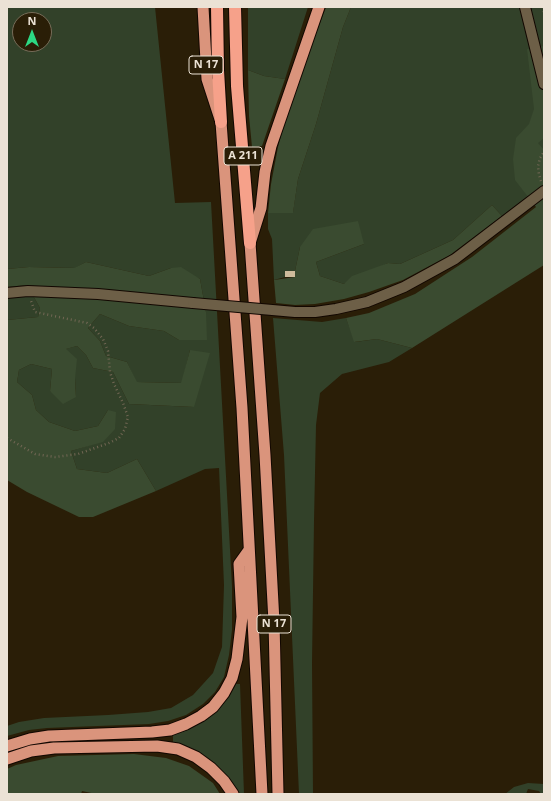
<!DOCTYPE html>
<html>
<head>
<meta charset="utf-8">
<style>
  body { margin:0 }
  #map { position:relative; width:551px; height:801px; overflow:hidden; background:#2a1e07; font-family:"Noto Sans",sans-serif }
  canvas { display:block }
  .frame { position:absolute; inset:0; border:8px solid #ebe2d5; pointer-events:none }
  .north { position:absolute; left:12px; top:12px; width:40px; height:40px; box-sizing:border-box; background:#2a1e07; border:1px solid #776c59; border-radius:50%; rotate:0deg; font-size:11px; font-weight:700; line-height:16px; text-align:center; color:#ebe2d5 }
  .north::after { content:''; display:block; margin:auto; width:14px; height:18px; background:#2cd884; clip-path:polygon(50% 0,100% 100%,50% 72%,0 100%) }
</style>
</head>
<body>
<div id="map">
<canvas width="551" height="801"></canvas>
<div class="frame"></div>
<div class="north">N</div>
</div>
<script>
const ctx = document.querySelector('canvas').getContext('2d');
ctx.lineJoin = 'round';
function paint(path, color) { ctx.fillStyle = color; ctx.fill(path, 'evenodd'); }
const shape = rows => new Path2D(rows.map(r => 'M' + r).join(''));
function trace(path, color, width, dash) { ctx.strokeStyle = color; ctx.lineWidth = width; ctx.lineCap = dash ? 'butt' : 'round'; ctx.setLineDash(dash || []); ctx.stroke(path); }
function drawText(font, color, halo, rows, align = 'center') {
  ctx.font = font + ' "Noto Sans",sans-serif'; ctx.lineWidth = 4; ctx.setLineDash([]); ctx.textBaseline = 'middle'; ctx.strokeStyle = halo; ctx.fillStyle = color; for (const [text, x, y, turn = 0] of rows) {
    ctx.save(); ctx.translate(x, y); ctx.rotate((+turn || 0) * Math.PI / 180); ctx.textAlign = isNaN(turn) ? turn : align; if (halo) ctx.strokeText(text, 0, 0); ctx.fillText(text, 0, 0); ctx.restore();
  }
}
paint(shape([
  [7,7,155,7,175,203,211,202,232,586,232,630,229,655,224,677,215,692,203,704,186,715,168,721,149,724,47,728,29,730,7,736,7,726,19,722,44,718,108,715,148,712,171,708,193,695,213,673,222,647,224,585,219,468,205,469,156,491,137,459,107,473,77,469,71,451,103,441,108,410,98,426,75,431,49,422,36,410,32,395,17,382,19,370,31,364,52,369,50,391,76,397,75,379,65,349,77,346,86,355,93,368,113,372,129,404,194,407,190,350,182,383,136,382,127,362,106,356,100,341,88,328,100,314,129,326,164,331,179,340,206,340,206,312,200,279,171,268,149,276,86,262,75,268,29,267,7,269],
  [20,20,44,20,44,44,20,44],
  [248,7,308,7,285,79,264,76,248,70],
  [351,7,544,7,544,216,528,196,502,216,492,205,453,240,400,264,388,263,344,284,320,276,316,262,364,244,300,247,295,271,285,271,285,277,274,280,272,239,268,229,268,213,293,212,298,179,316,124,343,27],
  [27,285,40,308,38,317,7,320,7,287],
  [273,318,322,322,346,318,355,342,377,339,412,348,389,362,342,374,320,393,316,425,314,521,312,663,313,794,299,794,284,455],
  [236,684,240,684,244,794,238,794,173,744,173,734,188,730,218,710,229,697],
  [528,783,544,784,544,794,541,794,539,791,528,789,526,794,505,794,514,787]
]), '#324129');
paint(shape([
  [326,7,351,7,343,27,316,124,298,179,293,213,268,213,271,184,278,147,289,106],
  [544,46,544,138,538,143,544,150,544,265,412,348,377,339,354,342,346,318,369,313,415,294,472,257,536,207,515,180,513,159,516,138,529,124,534,109,527,49],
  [248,70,264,76,285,79,262,146,252,147,249,116],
  [492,205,502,216,450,255,403,280,369,292,344,299,315,304,295,305,276,303,274,280,295,277,295,271,300,247,313,229,358,221,364,244,316,262,320,276,344,284,352,276,388,263,400,264,453,240],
  [86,262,149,276,171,268,181,267,200,279,206,312,207,340,179,340,164,331,129,326,100,314,88,328,100,341,106,356,127,362,137,382,181,383,190,350,210,353,194,407,129,404,113,372,93,368,86,355,77,346,66,349,77,359,75,379,76,397,63,404,50,391,52,369,31,364,19,370,17,382,32,395,36,410,49,422,75,431,98,426,108,410,116,412,115,429,103,442,71,451,77,469,107,473,137,459,156,491,93,517,79,517,27,492,7,480,7,320,38,317,40,308,27,285,7,287,7,269,29,267,74,268],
  [134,754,166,758,189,766,213,783,220,794,96,794,82,791,81,794,7,794,7,769,16,765,58,756]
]), '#3a4b30');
paint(shape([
  [285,271,295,271,295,277,285,277]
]), '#cebb9b');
const minor = shape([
  [525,7,544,84],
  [7,293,28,291,98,294,193,303],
  [295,312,315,312,336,309,367,302,404,287,455,259,544,191]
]);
const trunk = shape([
  [203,7,207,79,221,122,242,408,262,794],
  [7,746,30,739,49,736,152,732,170,730,186,724,201,716,213,707,224,693,232,678,237,659,242,617,239,564,249,550],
  [7,759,31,751,54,748,157,746,178,749,196,757,211,768,224,781,233,794],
  [278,794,274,622,265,455,250,243,261,208,265,172,271,146,319,7]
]);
const motorway = shape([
  [217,7,218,70,221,122],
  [235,7,237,86,250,243]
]);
trace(minor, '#120700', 12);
trace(trunk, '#120700', 13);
trace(motorway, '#120700', 14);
trace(shape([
  [543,7,544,13],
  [541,181,539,175,538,166,540,158,544,152],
  [7,438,35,454,55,457,78,454,109,443,119,438,125,429,128,417,123,403,114,384,110,372,108,351,103,339,94,328,87,323,35,312,31,301]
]), '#726754', 2.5, [1, 3]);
trace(minor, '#6d5f47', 10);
trace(trunk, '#da947c', 11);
trace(motorway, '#f6a18a', 12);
const minorBridge = shape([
  [193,303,295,312]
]);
trace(minorBridge, '#120700', 12, []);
trace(minorBridge, '#6d5f47', 10);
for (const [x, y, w] of [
  [206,65,34],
  [243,156,38],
  [274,624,34]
]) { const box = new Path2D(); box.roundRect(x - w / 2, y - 9, w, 18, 3); ctx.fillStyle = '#2a1e07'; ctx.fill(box); trace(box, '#ebe2d5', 1); }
drawText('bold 11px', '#ebe2d5', null, [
  ["N 17",206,65],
  ["A 211",243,156],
  ["N 17",274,624]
]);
</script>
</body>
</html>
